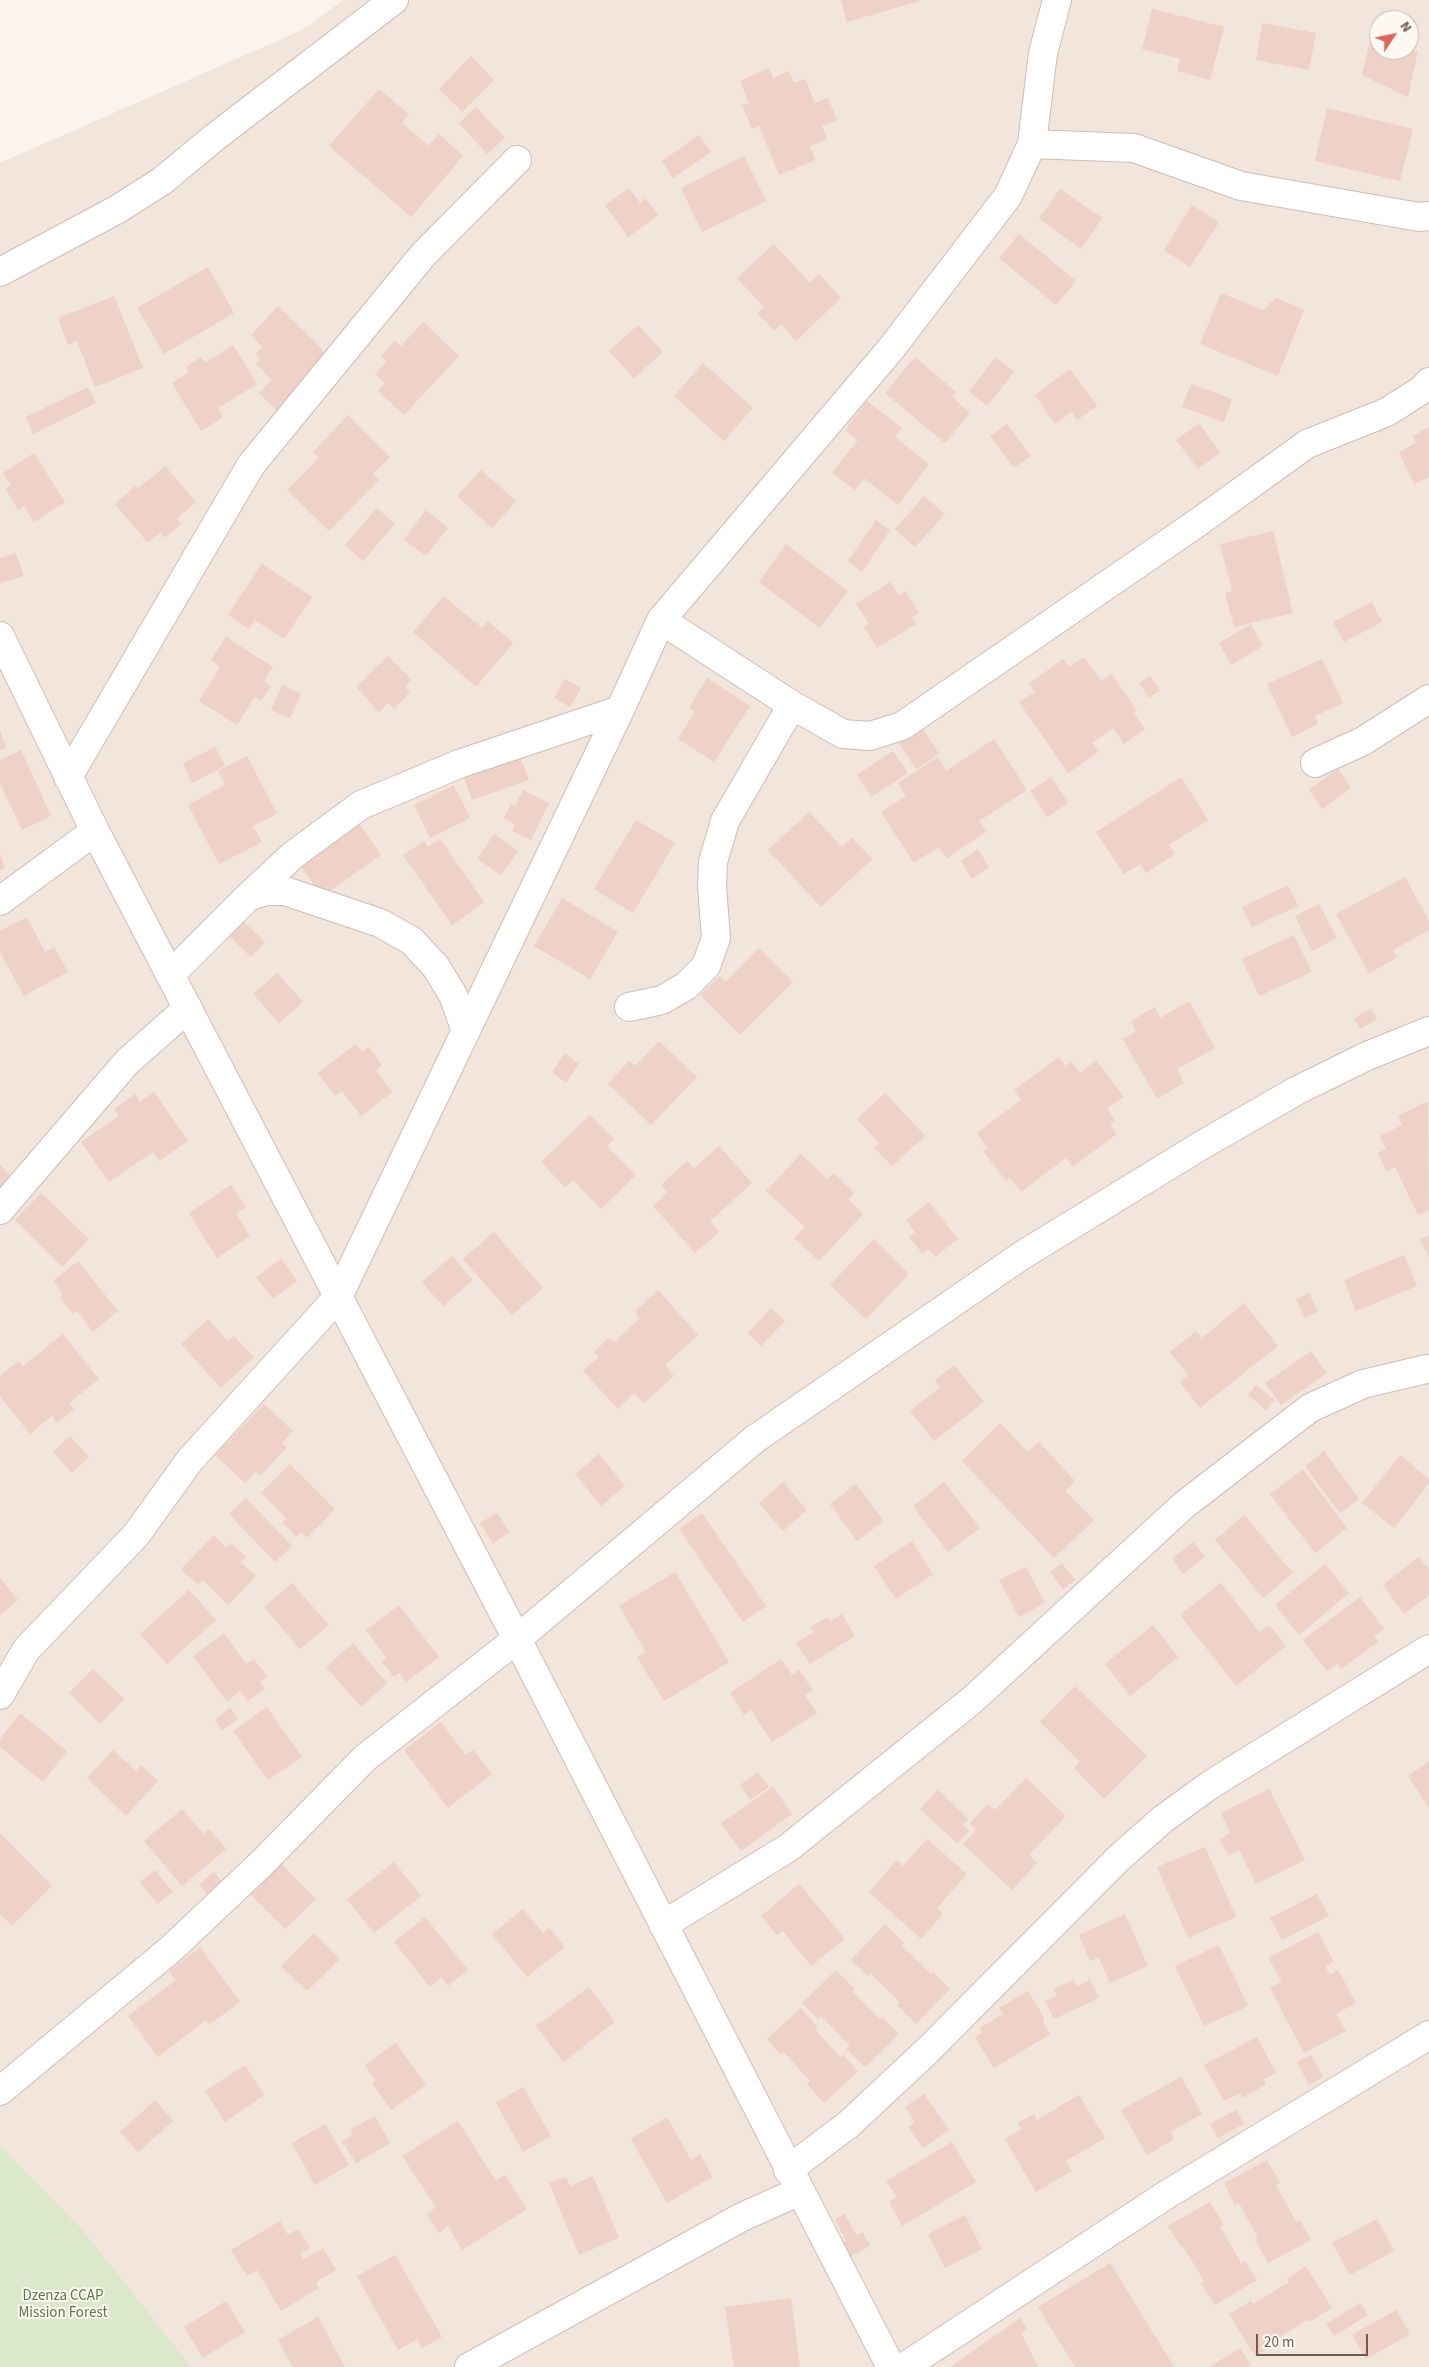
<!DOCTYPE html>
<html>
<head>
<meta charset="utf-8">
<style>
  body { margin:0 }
  #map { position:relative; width:1429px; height:2367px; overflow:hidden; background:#fbf3ed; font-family:"Source Sans 3",sans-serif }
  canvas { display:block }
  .north { position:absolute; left:1369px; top:10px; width:50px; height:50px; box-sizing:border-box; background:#fef8f3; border:1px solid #c7b8b2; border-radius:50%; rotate:56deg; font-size:14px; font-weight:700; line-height:20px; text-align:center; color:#745951 }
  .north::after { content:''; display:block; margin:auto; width:18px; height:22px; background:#d7695f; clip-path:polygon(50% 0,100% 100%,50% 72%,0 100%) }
  .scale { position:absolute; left:1256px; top:2334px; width:112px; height:22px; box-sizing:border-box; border:2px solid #745951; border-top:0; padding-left:6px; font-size:15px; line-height:18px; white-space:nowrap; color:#745951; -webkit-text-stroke:4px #fef8f3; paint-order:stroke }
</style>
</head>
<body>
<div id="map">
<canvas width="1429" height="2367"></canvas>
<div class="north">N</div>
<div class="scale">20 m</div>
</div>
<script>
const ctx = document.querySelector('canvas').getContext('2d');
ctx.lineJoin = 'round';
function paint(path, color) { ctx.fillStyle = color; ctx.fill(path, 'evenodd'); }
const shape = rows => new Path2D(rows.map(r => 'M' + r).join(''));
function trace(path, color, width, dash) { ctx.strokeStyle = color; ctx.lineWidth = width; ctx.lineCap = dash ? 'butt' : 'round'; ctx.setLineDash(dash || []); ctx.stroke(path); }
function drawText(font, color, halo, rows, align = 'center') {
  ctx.font = font + ' "Source Sans 3",sans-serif'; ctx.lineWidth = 4; ctx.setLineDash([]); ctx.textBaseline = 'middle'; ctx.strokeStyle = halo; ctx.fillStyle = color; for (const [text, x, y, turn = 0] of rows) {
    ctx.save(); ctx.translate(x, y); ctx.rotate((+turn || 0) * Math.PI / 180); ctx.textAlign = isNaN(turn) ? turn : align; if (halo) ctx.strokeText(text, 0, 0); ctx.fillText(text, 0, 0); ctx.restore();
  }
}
paint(shape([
  [344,0,1429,0,1429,2367,0,2367,0,163,302,30],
  [1379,20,1409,20,1409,50,1379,50]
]), '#f2e5db');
paint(shape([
  [0,2145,84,2232,191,2367,0,2367]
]), '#dbe8cc');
paint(shape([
  [841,0,919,0,920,1,847,22],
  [1152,9,1224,27,1210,80,1177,71,1180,59,1142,49],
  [1262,23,1316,33,1309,70,1256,60],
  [1370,41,1379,43,1379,50,1418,51,1408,97,1362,75],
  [471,56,494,80,462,112,439,89],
  [769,68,773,78,789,71,794,83,805,79,815,103,828,98,837,120,822,126,827,139,810,146,815,160,779,175,759,126,752,129,742,105,749,103,740,81],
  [379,89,409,114,402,123,429,146,439,134,463,156,411,217,329,146],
  [476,107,505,138,487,154,459,123],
  [1327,108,1413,129,1400,181,1315,161],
  [699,135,711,152,673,178,662,161],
  [744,156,766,201,702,232,681,188],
  [629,188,640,203,645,198,658,215,628,237,605,205],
  [1060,189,1102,218,1081,249,1039,218],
  [1192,205,1219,222,1190,267,1164,250],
  [1019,234,1076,281,1056,305,999,258],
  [774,244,810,283,819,274,841,298,796,341,781,324,775,331,757,313,764,307,737,278],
  [208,267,234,313,164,354,137,308],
  [1221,293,1263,310,1276,298,1304,310,1278,376,1200,344],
  [114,296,143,368,95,387,77,341,68,345,58,318],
  [278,306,327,354,295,387,299,390,278,412,259,393,272,380,256,364,261,359,256,354,262,347,251,335],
  [423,322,459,356,404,415,378,391,385,383,375,374,387,361,381,356,395,341,401,346],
  [638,325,663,352,634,378,609,351],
  [233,345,257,384,218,408,223,417,201,431,172,383,189,372,186,367,201,357,205,363],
  [915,357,956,392,952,397,970,413,945,443,885,393],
  [996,357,1014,372,987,406,969,391],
  [703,363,753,408,724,441,674,396],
  [1070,369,1097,406,1077,420,1072,412,1055,424,1035,395],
  [1191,384,1232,399,1224,422,1182,407],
  [88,387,96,403,33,434,26,417],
  [867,401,902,428,895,437,929,464,898,505,864,478,855,490,832,473,858,440,845,430],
  [348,415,390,457,373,474,379,480,329,531,287,490,319,458,313,452],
  [1199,423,1220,453,1198,469,1176,440],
  [1007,424,1031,456,1014,468,990,436],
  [1429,427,1429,477,1414,484,1399,452,1416,443,1413,436],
  [34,453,65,502,34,522,24,506,18,510,5,488,11,485,3,473],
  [165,466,196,502,177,518,181,524,165,538,160,532,148,543,115,504,135,486,138,489],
  [481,470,516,501,492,528,457,496],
  [924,496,945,514,915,547,895,529],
  [377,508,395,524,363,561,345,545],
  [426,510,448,528,426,556,404,539],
  [876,520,890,530,862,572,848,561],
  [1273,531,1293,613,1234,627,1225,593,1232,591,1220,544],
  [786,544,848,591,820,628,759,582],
  [16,553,24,576,0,583,0,558],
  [262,564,312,597,284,639,255,620,249,629,228,615],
  [890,582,899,596,905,591,919,613,912,617,916,624,877,648,864,627,869,624,856,604],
  [444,596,482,628,488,621,513,643,476,687,413,632],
  [1372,602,1382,622,1344,642,1333,622],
  [1251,624,1263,646,1231,665,1219,643],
  [226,637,273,667,264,681,271,686,261,701,255,696,237,725,199,701,220,667,211,660],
  [388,656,412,680,405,687,410,693,394,709,388,703,379,712,356,687],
  [1084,657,1101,681,1112,674,1137,711,1134,713,1145,729,1124,744,1113,728,1092,743,1098,752,1068,773,1019,702,1035,692,1029,684,1063,659,1069,667],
  [1322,659,1343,703,1315,716,1318,724,1292,737,1267,684],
  [1150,676,1160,690,1149,698,1139,683],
  [707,678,750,706,714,762,678,739,695,711,689,708],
  [565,679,581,688,570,707,554,698],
  [282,685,301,694,290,718,271,710],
  [923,729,939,754,916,769,899,743],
  [0,730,6,748,0,750],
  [994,739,1027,790,979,821,986,832,947,858,939,847,914,863,881,812,906,796,898,783,938,757,946,771],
  [215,747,225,766,192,783,183,763],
  [21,750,51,816,22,830,0,783,0,760],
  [893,751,908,773,871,797,857,775],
  [519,754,529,780,472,800,463,775],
  [247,756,277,814,253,826,262,842,219,864,188,805,225,785,218,771],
  [1338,769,1351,788,1322,809,1309,790],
  [1051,777,1068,803,1047,817,1030,791],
  [1181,777,1208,820,1169,845,1175,854,1146,873,1140,864,1124,874,1096,832],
  [454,785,470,818,430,838,414,805],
  [523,790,549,803,531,840,512,831,515,824,504,818,511,803,515,806],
  [809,812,842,847,852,838,872,859,821,907,768,850],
  [636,820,675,843,633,913,594,889],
  [359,823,381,855,323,896,300,866],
  [494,834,518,851,501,875,477,859],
  [440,839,484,902,452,925,403,855,424,841,428,847],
  [978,849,989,867,972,879,961,861],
  [0,853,5,868,0,870],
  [1405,877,1429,921,1429,930,1393,950,1397,958,1369,973,1336,914],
  [1288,885,1298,906,1252,927,1242,907],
  [562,898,618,932,590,979,534,946],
  [1319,904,1337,938,1312,951,1295,916],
  [27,917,45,952,54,947,68,972,24,996,0,952,0,931],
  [239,917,265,942,251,957,225,932],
  [1294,935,1312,972,1259,996,1242,959],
  [759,948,793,982,740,1035,700,995,720,976,726,981],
  [277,973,303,1002,279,1023,253,994],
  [1189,1001,1215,1048,1177,1069,1184,1083,1157,1099,1123,1039,1136,1031,1131,1021,1155,1007,1160,1018],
  [1371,1009,1377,1019,1360,1029,1354,1018],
  [659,1041,697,1077,651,1125,608,1084,629,1061,635,1066],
  [356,1044,362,1052,369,1047,382,1065,376,1070,392,1092,361,1116,342,1091,335,1096,318,1073],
  [565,1053,579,1064,566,1083,552,1072],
  [1059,1057,1066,1066,1072,1062,1080,1073,1096,1060,1124,1097,1107,1109,1115,1120,1110,1125,1117,1134,1073,1167,1066,1158,1021,1192,1010,1178,1006,1181,983,1151,987,1148,977,1133,1021,1100,1014,1090],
  [154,1092,188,1141,159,1161,153,1152,109,1182,81,1142,119,1116,114,1109,135,1094,140,1102],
  [885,1093,925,1136,892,1166,874,1148,879,1143,857,1119],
  [1428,1101,1429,1210,1418,1215,1395,1167,1386,1171,1378,1153,1386,1149,1380,1136,1402,1125,1398,1116],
  [590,1115,614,1139,607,1146,636,1175,601,1209,573,1180,565,1187,541,1162],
  [719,1146,752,1183,710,1221,719,1232,695,1253,653,1206,668,1192,661,1185,687,1161,694,1168],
  [801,1154,827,1179,833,1173,854,1193,848,1199,863,1214,819,1261,794,1238,805,1227,766,1191],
  [0,1164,14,1181,0,1192],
  [231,1185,246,1207,236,1214,250,1236,217,1258,189,1213],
  [41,1193,89,1239,62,1267,15,1220],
  [929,1202,958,1239,935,1257,928,1249,922,1253,909,1237,915,1232,906,1220],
  [494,1232,543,1288,512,1315,463,1259],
  [1429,1235,1429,1257,1420,1240],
  [874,1239,909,1274,866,1319,830,1285],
  [1404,1255,1417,1286,1356,1311,1344,1280],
  [452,1256,473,1280,443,1306,422,1282],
  [281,1259,297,1281,273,1299,256,1277],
  [78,1261,118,1311,93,1332,77,1311,73,1314,60,1297,63,1294,53,1281],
  [658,1290,698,1335,665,1365,674,1376,644,1403,634,1393,618,1409,583,1371,599,1357,594,1352,609,1338,614,1342,640,1318,635,1312],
  [1309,1293,1318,1312,1305,1318,1296,1299],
  [1244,1303,1278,1346,1200,1408,1180,1382,1188,1375,1170,1352,1196,1331,1202,1338],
  [771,1308,785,1321,761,1346,748,1333],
  [208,1319,228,1341,234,1336,254,1357,221,1388,181,1344],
  [63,1334,99,1379,69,1403,74,1409,57,1423,52,1416,30,1434,0,1396,0,1376,19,1361,23,1366],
  [1311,1351,1327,1373,1281,1405,1265,1383],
  [954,1365,984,1402,934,1441,910,1411,940,1387,935,1380],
  [1256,1385,1275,1400,1266,1410,1248,1395],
  [264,1404,293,1431,282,1443,287,1447,260,1476,255,1472,245,1483,215,1455],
  [1000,1423,1028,1452,1039,1442,1075,1481,1065,1491,1094,1520,1054,1558,962,1461],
  [70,1436,89,1457,72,1473,53,1452],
  [1324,1451,1359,1499,1340,1513,1305,1466],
  [599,1454,625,1486,601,1506,575,1474],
  [1400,1455,1429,1479,1429,1483,1394,1528,1362,1503],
  [290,1464,335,1509,307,1538,301,1532,296,1536,282,1522,287,1519,261,1493],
  [1303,1469,1347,1528,1315,1553,1270,1494],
  [783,1482,807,1510,783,1531,759,1503],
  [944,1482,980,1528,948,1552,913,1506],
  [856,1484,884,1521,857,1541,830,1504],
  [246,1498,292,1546,275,1562,229,1514],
  [497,1513,510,1532,493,1543,480,1523],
  [702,1513,766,1606,743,1622,679,1529],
  [1244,1515,1293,1573,1263,1598,1215,1540],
  [214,1535,226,1548,231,1543,246,1557,240,1562,256,1576,228,1605,203,1580,198,1585,181,1569],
  [912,1541,933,1574,896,1599,874,1566],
  [1193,1542,1205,1557,1183,1574,1172,1559],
  [1419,1557,1429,1569,1429,1595,1404,1614,1383,1585],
  [1062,1563,1075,1580,1063,1589,1050,1572],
  [1325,1564,1349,1593,1299,1635,1275,1605],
  [1026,1567,1045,1603,1019,1617,999,1580],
  [675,1572,729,1662,664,1701,637,1657,646,1652,619,1606],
  [0,1578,18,1600,0,1615],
  [292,1583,329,1625,300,1649,264,1607],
  [1221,1583,1259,1632,1269,1625,1286,1646,1236,1686,1180,1615],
  [189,1590,216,1620,167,1664,140,1634],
  [1360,1597,1384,1629,1374,1636,1378,1642,1341,1669,1337,1664,1327,1671,1303,1640],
  [399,1605,439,1657,406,1682,399,1673,394,1677,382,1662,387,1658,366,1630],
  [842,1614,855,1636,810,1664,796,1643,814,1632,810,1627,828,1617,831,1621],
  [1153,1625,1178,1657,1130,1696,1105,1664],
  [224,1633,246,1664,254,1659,267,1676,260,1682,265,1689,248,1701,240,1691,227,1702,193,1656],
  [353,1643,387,1683,361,1707,326,1667],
  [781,1659,792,1675,799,1670,813,1690,805,1695,817,1713,772,1742,751,1710,744,1715,730,1693],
  [93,1669,124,1699,100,1724,69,1693],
  [1075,1686,1147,1756,1104,1799,1074,1768,1080,1762,1040,1722],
  [230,1707,238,1719,222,1730,215,1720],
  [267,1707,302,1757,268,1780,233,1731],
  [20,1713,67,1751,43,1782,0,1747,0,1739],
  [441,1722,466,1755,473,1750,492,1774,448,1808,404,1750],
  [113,1750,136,1771,141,1765,158,1781,126,1816,87,1778],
  [1429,1761,1429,1808,1408,1776],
  [758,1772,769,1787,750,1800,740,1785],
  [1026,1778,1066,1816,1029,1855,1037,1863,1012,1890,963,1844,976,1830,970,1823,988,1804,995,1810],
  [773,1787,792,1814,741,1851,721,1823],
  [1269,1789,1305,1860,1256,1884,1239,1850,1229,1855,1220,1839,1230,1833,1221,1813],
  [938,1790,968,1819,963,1825,969,1831,957,1843,920,1809],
  [182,1809,203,1834,209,1829,226,1849,182,1886,144,1841],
  [0,1833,52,1886,12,1926,0,1914],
  [927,1839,967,1874,937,1908,943,1914,921,1939,869,1892,897,1860,903,1866],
  [1205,1847,1236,1917,1188,1938,1157,1867],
  [394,1862,421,1896,374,1933,347,1899],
  [281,1864,316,1899,285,1929,251,1895],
  [155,1870,173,1892,157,1904,140,1882],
  [214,1872,222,1882,207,1894,199,1884],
  [799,1884,845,1939,811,1966,783,1931,777,1935,761,1916],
  [1317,1894,1329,1916,1282,1940,1270,1918],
  [523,1909,543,1933,549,1928,565,1947,527,1977,492,1934],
  [1125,1914,1148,1966,1110,1983,1099,1958,1090,1961,1079,1935],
  [425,1917,468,1970,448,1986,442,1977,430,1987,394,1942],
  [885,1924,904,1943,902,1946,931,1974,933,1972,950,1989,916,2024,897,2005,900,2002,870,1973,868,1976,851,1960],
  [1318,1932,1334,1962,1325,1966,1330,1975,1338,1970,1356,2003,1336,2014,1346,2031,1304,2053,1270,1988,1282,1982,1268,1958],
  [314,1933,340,1959,307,1991,281,1966],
  [1219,1945,1248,2006,1204,2026,1175,1966],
  [200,1947,240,2002,209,2025,206,2020,158,2057,128,2016,176,1980,169,1971],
  [836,1970,854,1988,852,1991,880,2019,882,2017,899,2034,865,2067,846,2049,850,2046,821,2016,818,2019,802,2003],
  [1073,1980,1077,1986,1090,1980,1099,1998,1054,2019,1045,2001,1057,1996,1054,1989],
  [589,1987,615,2022,563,2062,536,2026],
  [1028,1991,1045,2019,1042,2020,1050,2034,994,2068,975,2037,982,2033,980,2028,1003,2014,999,2008],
  [801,2008,817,2027,815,2029,840,2057,843,2055,858,2071,824,2103,807,2084,810,2081,784,2052,781,2055,767,2039],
  [1257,2037,1276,2073,1264,2079,1266,2084,1242,2098,1240,2093,1224,2101,1204,2065],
  [396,2043,426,2085,391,2110,372,2083,375,2080,365,2065],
  [1311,2055,1323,2077,1309,2085,1297,2062],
  [245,2065,264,2095,225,2122,205,2091],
  [1181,2077,1202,2114,1170,2132,1174,2139,1147,2155,1121,2110],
  [523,2087,551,2136,523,2152,496,2103],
  [924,2094,949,2130,923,2148,908,2127,915,2122,905,2107],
  [1079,2095,1105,2138,1066,2161,1072,2171,1036,2192,1005,2139,1021,2129,1018,2123,1034,2114,1037,2120],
  [155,2100,173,2121,138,2152,120,2132],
  [1236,2110,1244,2124,1218,2138,1210,2124],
  [375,2116,390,2143,356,2163,342,2141,353,2135,350,2130],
  [667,2117,691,2160,700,2154,712,2177,667,2203,631,2139],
  [458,2121,496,2181,505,2175,527,2209,462,2250,448,2226,439,2233,427,2214,436,2207,402,2156],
  [325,2124,349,2165,315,2185,292,2143],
  [952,2142,976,2182,902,2226,889,2202,897,2197,886,2181],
  [1267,2160,1280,2183,1276,2185,1296,2222,1300,2220,1311,2240,1268,2263,1255,2240,1258,2238,1239,2203,1235,2205,1224,2183],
  [593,2176,619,2238,579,2255,549,2183,566,2177,570,2186],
  [1210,2202,1224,2225,1220,2227,1241,2263,1245,2261,1257,2280,1215,2305,1201,2283,1204,2281,1183,2246,1181,2247,1168,2226],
  [845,2214,856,2235,863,2232,870,2246,848,2258,841,2244,846,2241,835,2219],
  [965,2215,982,2249,945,2268,928,2234],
  [1377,2219,1394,2251,1350,2275,1332,2243],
  [280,2221,288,2235,298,2229,310,2248,300,2254,303,2260,323,2248,336,2270,316,2282,319,2288,281,2311,257,2270,247,2276,231,2250],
  [395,2255,442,2337,422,2348,417,2339,398,2350,357,2276],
  [1110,2263,1174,2367,1075,2367,1038,2307],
  [1306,2266,1332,2308,1309,2322,1308,2319,1274,2341,1275,2344,1255,2356,1229,2314,1251,2301,1253,2304,1289,2282,1287,2279],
  [791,2298,800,2367,734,2367,725,2307],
  [226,2301,245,2332,203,2358,184,2327],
  [1360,2303,1368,2315,1334,2336,1326,2324],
  [1396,2310,1410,2334,1366,2359,1352,2335],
  [318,2317,345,2367,293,2367,278,2340],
  [1020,2318,1027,2329,1021,2333,1038,2367,950,2367],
  [1240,2348,1251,2365,1247,2367,1210,2367]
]), '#eed1c7');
const minor = shape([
  [1032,144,1134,148,1241,186,1419,217,1429,216],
  [0,272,118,209,162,181,215,137,394,0],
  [661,620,792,705,843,734,870,736,902,726,1200,521,1307,444,1387,412,1423,389,1429,382],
  [0,636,95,831,517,1639,891,2367],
  [1315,763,1363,741,1429,699],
  [68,777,251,465,423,255,517,160],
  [248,897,266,891,285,891,380,923,412,941,436,967,453,995,466,1031],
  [0,901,95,831],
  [170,975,248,897,293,855,361,805,459,764,620,710],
  [629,1007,662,1000,686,986,706,966,716,938,712,887,713,862,725,821,792,705],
  [0,1210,127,1062,188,1008],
  [0,1695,26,1650,136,1535,190,1460,338,1297,620,710,661,620,890,350,1008,196,1032,144,1043,53,1057,0],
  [663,1925,788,1848,971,1701,1184,1505,1310,1408,1363,1384,1426,1369],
  [0,2091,171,1949,263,1862,365,1758,517,1639,755,1439,1021,1256,1202,1145,1296,1091,1367,1056,1429,1031],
  [788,2170,849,2124,927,2051,1120,1857,1163,1819,1210,1785,1429,1649],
  [469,2367,742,2217,800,2191],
  [904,2367,1166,2195,1429,2035]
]);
trace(minor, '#cfbdb5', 30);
trace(minor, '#fff', 28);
drawText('15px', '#5e784a', '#fef8f3', [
  ["Dzenza CCAP",63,2297],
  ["Mission Forest",63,2314]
]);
</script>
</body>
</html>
